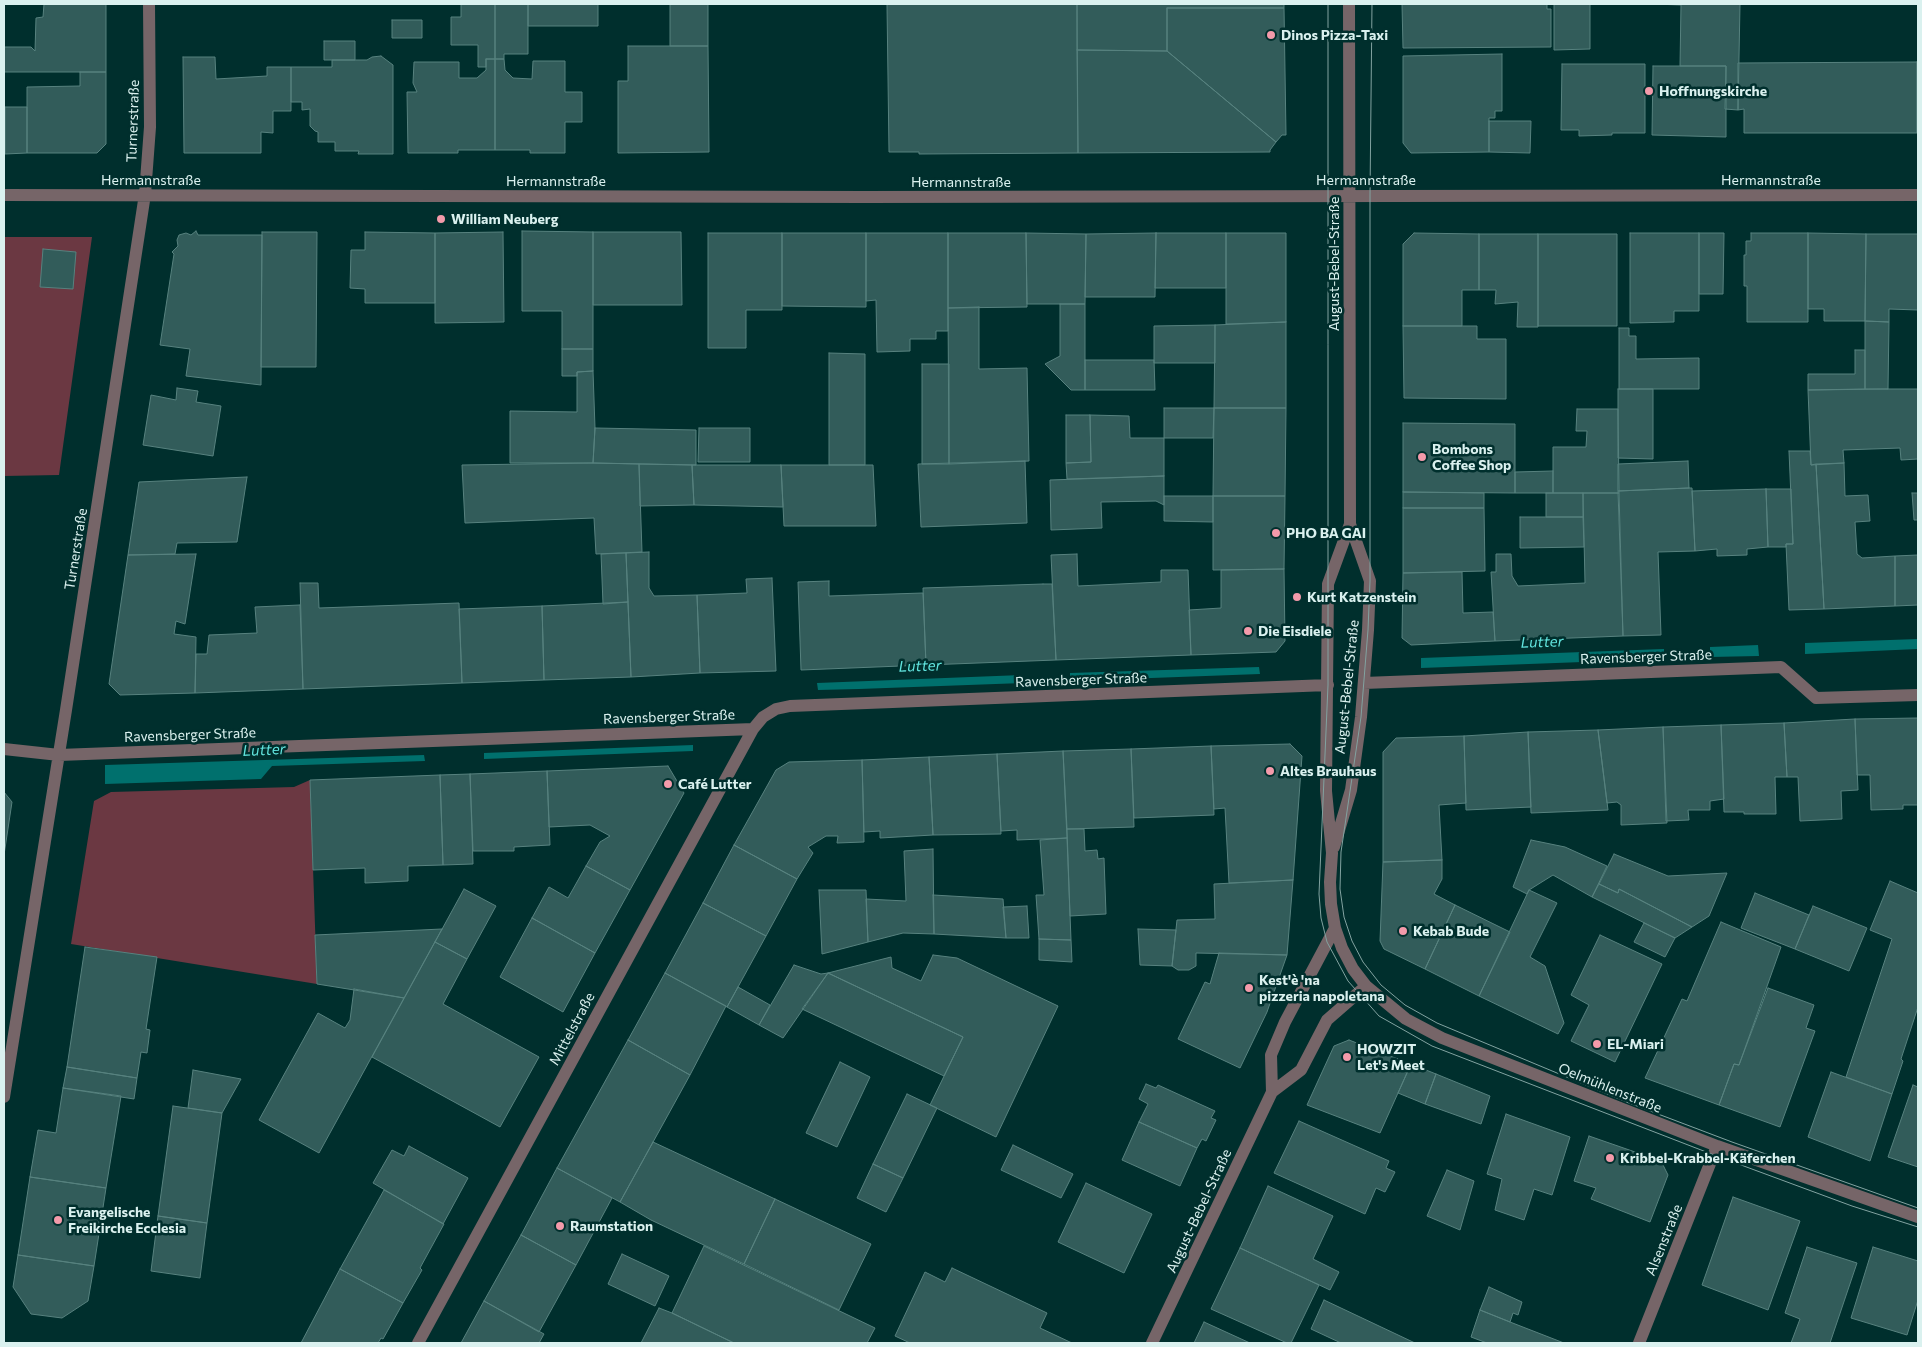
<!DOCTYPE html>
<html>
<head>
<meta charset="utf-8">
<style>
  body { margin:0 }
  #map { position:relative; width:1922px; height:1347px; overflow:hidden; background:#002f2d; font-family:Commissioner,sans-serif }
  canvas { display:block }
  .frame { position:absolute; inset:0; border:5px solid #daf1ef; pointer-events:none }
</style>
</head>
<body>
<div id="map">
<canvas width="1922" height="1347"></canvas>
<div class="frame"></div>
</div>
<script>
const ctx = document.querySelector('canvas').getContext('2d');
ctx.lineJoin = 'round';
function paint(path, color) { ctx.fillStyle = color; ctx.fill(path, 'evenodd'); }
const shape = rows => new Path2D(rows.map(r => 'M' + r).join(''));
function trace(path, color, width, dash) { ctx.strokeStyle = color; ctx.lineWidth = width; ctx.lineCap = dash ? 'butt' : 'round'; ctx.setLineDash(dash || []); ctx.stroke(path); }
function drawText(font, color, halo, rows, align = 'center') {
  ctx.font = font + ' Commissioner,sans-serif'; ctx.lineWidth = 5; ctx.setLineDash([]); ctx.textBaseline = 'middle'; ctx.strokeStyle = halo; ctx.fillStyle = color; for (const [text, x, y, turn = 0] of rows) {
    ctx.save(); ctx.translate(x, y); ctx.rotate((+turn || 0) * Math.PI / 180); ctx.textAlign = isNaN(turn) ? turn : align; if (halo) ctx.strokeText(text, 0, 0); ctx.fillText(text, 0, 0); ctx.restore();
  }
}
paint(shape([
  [4,237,92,237,59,475,4,476],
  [310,780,317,984,71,944,94,801,111,792,294,787]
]), '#6b3842');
paint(shape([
  [1918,639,1918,649,1805,654,1805,643],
  [1758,645,1759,656,1710,657,1710,647],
  [1664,649,1664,659,1421,668,1421,658],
  [1259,667,1260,674,1070,681,1070,673],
  [1022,675,1023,683,859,689,818,690,817,683],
  [693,745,693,751,484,759,484,753],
  [424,755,425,761,272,766,261,779,105,784,105,765]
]), '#00706d');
const building = shape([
  [44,4,106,4,106,72,4,72,4,47,31,47,35,51,36,18,43,17,44,4],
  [461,4,495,4,495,59,486,59,486,67,478,67,478,45,451,45,451,17,461,17,461,4],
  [495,4,528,4,528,54,504,54,504,59,495,59,495,4],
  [528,4,598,4,598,26,528,26,528,4],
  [670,4,708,4,708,46,670,46,670,4],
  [887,4,1077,4,1078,153,919,154,919,152,889,152,887,4],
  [1077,4,1284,4,1284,8,1167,8,1167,51,1077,50,1077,4],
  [1402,4,1547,4,1547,9,1551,9,1551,47,1403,48,1402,4],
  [1554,4,1590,4,1590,49,1554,50,1554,4],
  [1654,4,1740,4,1738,110,1725,109,1726,66,1680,66,1681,5,1654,4],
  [1167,8,1284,8,1286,135,1282,135,1276,142,1167,51,1167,8],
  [392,20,422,20,422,38,392,38,392,20],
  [324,41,355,41,355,60,324,60,324,41],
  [628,46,708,46,709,152,618,153,618,81,628,81,628,46],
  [1077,50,1167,51,1276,142,1270,150,1270,152,1078,153,1077,50],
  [1502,54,1502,111,1495,111,1495,118,1489,118,1489,152,1411,153,1403,143,1403,56,1502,54],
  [381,56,393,65,393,154,358,154,359,151,335,151,335,142,318,142,318,132,315,131,310,126,310,109,302,110,302,102,291,102,291,67,332,67,332,60,367,60,372,57,381,56],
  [183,57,215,57,216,79,267,76,267,67,291,67,291,111,273,111,273,133,261,132,261,153,184,153,183,57],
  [486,59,495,59,495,150,458,150,458,153,408,153,407,92,417,92,413,83,414,62,459,62,459,78,477,78,486,70,486,59],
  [495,59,504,59,505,70,513,78,532,79,533,61,565,61,565,92,582,92,582,122,565,122,565,153,530,153,530,150,495,150,495,59],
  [1917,62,1918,62,1918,133,1917,133,1917,62],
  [1917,62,1917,133,1744,133,1744,109,1738,110,1738,63,1917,62],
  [1562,64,1645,64,1645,133,1612,133,1612,135,1579,136,1579,130,1561,130,1562,64],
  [1653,66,1726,66,1726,137,1652,135,1653,66],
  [80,72,106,72,106,144,97,153,27,153,27,87,80,86,80,72],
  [5,107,27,107,27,153,5,154,5,107],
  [1489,121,1531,121,1530,153,1489,152,1489,121],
  [196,231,198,235,262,235,261,385,186,376,190,349,160,345,174,254,172,252,178,246,177,240,179,235,186,233,191,235,196,231],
  [522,231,593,232,593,349,562,349,562,311,522,311,522,231],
  [262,232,317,232,316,367,261,367,262,232],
  [365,232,435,233,435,303,365,303,365,289,350,288,351,250,365,250,365,232],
  [503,232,504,322,435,323,435,233,503,232],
  [593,232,681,232,682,305,593,305,593,232],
  [708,233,782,233,782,310,746,310,746,348,708,348,708,233],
  [782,233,866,233,866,307,782,306,782,233],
  [866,233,948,233,948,331,936,331,936,339,910,339,910,351,877,352,876,300,866,301,866,233],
  [948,233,1026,233,1027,307,948,308,948,233],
  [1026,233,1086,234,1085,304,1027,304,1026,233],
  [1156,233,1155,297,1085,297,1086,234,1156,233],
  [1156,233,1226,233,1226,288,1155,288,1156,233],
  [1226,233,1286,233,1286,322,1226,324,1226,233],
  [1414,233,1479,234,1479,290,1462,290,1462,326,1403,326,1403,244,1414,233],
  [1630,233,1699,233,1699,311,1674,311,1674,322,1630,323,1630,233],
  [1699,233,1724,233,1723,294,1699,294,1699,233],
  [1751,233,1808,233,1808,322,1747,322,1747,286,1744,286,1744,255,1746,255,1746,241,1751,241,1751,233],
  [1808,233,1866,234,1865,321,1824,321,1824,309,1808,309,1808,233],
  [1479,234,1538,234,1538,327,1517,327,1518,302,1495,304,1496,290,1479,290,1479,234],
  [1538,234,1617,234,1617,326,1538,326,1538,234],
  [1866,234,1918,234,1918,310,1889,309,1889,322,1865,321,1866,234],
  [43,249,76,252,73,289,40,287,43,249],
  [1060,304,1085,304,1085,390,1071,390,1045,364,1060,356,1060,304],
  [979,307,979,369,1027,368,1029,461,949,464,948,308,979,307],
  [1865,321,1889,322,1888,389,1865,389,1865,321],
  [1286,322,1286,408,1214,408,1215,325,1286,322],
  [1215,325,1215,363,1154,363,1154,326,1215,325],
  [1403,326,1477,326,1477,339,1506,339,1506,399,1404,398,1403,326],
  [1619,328,1629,328,1629,336,1636,336,1636,359,1699,358,1699,389,1619,389,1619,328],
  [562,349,593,349,593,371,577,372,577,376,562,376,562,349],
  [1855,350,1865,350,1865,389,1808,390,1808,374,1855,374,1855,350],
  [829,353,865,354,865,465,829,465,829,353],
  [1085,360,1154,360,1155,390,1085,390,1085,360],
  [922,364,949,364,949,464,922,464,922,364],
  [593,371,595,428,593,463,510,463,510,411,577,412,577,372,593,371],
  [177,388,198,391,196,402,221,406,213,456,143,445,151,395,176,400,177,388],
  [1618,389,1653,389,1653,459,1618,458,1618,389],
  [1888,389,1918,389,1918,459,1901,460,1900,448,1843,450,1844,463,1811,465,1808,390,1888,389],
  [1164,408,1214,408,1213,438,1164,438,1164,408],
  [1214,408,1286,408,1285,496,1213,496,1214,408],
  [1577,409,1618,409,1619,493,1553,493,1553,447,1586,447,1587,431,1576,431,1577,409],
  [1066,415,1090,415,1091,462,1066,463,1066,415],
  [1090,415,1129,416,1130,438,1164,438,1164,476,1067,479,1066,463,1091,462,1090,415],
  [1403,423,1515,424,1515,493,1403,492,1403,423],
  [595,428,696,430,696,465,593,463,595,428],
  [699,428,750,428,750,462,698,462,699,428],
  [1789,451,1810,451,1811,465,1816,464,1824,609,1789,610,1786,544,1793,544,1789,451],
  [1025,461,1027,523,921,527,918,464,1025,461],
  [1688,461,1689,488,1618,491,1618,464,1688,461],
  [593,463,639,464,642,552,596,554,594,518,465,523,462,465,593,463],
  [1844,463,1845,496,1868,495,1870,521,1855,522,1857,554,1862,558,1895,556,1895,606,1824,609,1816,464,1844,463],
  [639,464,692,465,694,505,640,506,639,464],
  [692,465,781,465,783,507,694,505,692,465],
  [781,465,873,465,876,526,784,526,781,465],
  [1553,471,1553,493,1515,493,1515,472,1553,471],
  [1164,476,1164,505,1156,501,1101,502,1102,528,1051,530,1050,480,1164,476],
  [247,477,237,542,177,543,175,554,128,555,139,482,247,477],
  [1689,488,1692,488,1695,551,1658,552,1661,635,1623,636,1618,491,1689,488],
  [1766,489,1791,489,1793,544,1786,544,1786,547,1768,547,1766,489],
  [1766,489,1768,547,1747,549,1747,555,1717,556,1717,549,1695,551,1692,491,1766,489],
  [1403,492,1484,493,1484,508,1403,508,1403,492],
  [1546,493,1583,493,1583,517,1546,517,1546,493],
  [1583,493,1619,493,1623,636,1495,641,1491,572,1496,572,1496,554,1511,554,1512,576,1518,586,1585,583,1583,493],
  [1912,493,1918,493,1918,520,1914,520,1912,493],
  [1164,496,1213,496,1213,522,1164,521,1164,496],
  [1213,496,1285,496,1284,569,1213,570,1213,496],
  [1403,508,1484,508,1485,571,1403,573,1403,508],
  [1520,517,1583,517,1584,547,1520,548,1520,517],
  [649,552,649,588,654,596,697,595,700,673,631,677,626,553,649,552],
  [626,553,628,602,603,604,601,554,626,553],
  [196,554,185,624,176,621,174,634,196,637,195,693,120,695,109,684,128,555,196,554],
  [1077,554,1078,586,1161,582,1161,570,1188,570,1191,655,1056,660,1051,555,1077,554],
  [1918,555,1918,605,1895,606,1895,556,1918,555],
  [1284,569,1285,641,1276,652,1191,655,1189,610,1221,608,1221,570,1284,569],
  [1462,572,1463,613,1493,612,1495,641,1411,645,1402,638,1403,573,1462,572],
  [772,578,776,671,700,673,697,595,747,593,746,579,772,578],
  [829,581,829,596,923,593,926,665,801,670,798,582,829,581],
  [300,583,318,583,319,608,459,603,462,683,303,689,300,583],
  [1043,584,1052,584,1056,660,926,665,923,588,1043,584],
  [628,602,631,677,544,680,542,606,628,602],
  [300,605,303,689,195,693,196,654,207,654,209,635,257,633,255,607,300,605],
  [542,606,544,680,462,683,459,609,542,606],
  [1918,718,1918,805,1903,805,1903,809,1871,810,1870,775,1857,775,1855,719,1918,718],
  [1855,719,1858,790,1841,791,1842,819,1800,821,1798,777,1787,777,1784,723,1855,719],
  [1784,723,1787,777,1775,777,1776,814,1744,814,1744,812,1724,812,1721,725,1784,723],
  [1721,725,1724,799,1710,801,1710,810,1688,810,1689,820,1666,821,1663,727,1721,725],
  [1663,727,1667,823,1621,825,1621,805,1617,802,1607,803,1598,730,1663,727],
  [1598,730,1608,810,1531,813,1528,732,1598,730],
  [1528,732,1531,807,1466,810,1464,736,1528,732],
  [1464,736,1466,803,1439,805,1442,860,1383,862,1383,752,1396,738,1464,736],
  [1290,744,1302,756,1293,880,1229,883,1225,808,1214,809,1211,746,1290,744],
  [1211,746,1214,815,1134,818,1131,749,1211,746],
  [1131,749,1134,827,1067,829,1063,751,1131,749],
  [1063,751,1067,838,1017,840,1017,830,1001,831,997,754,1063,751],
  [997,754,1001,834,933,835,929,757,997,754],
  [929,757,933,835,880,838,880,831,864,832,862,760,929,757],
  [862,760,864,842,837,843,838,836,826,836,808,847,813,853,797,879,734,845,776,770,789,762,862,760],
  [668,766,684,793,630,890,586,866,600,842,610,836,590,825,549,827,547,771,668,766],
  [547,771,550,845,514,847,514,851,473,851,470,774,547,771],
  [470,774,473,864,443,865,440,775,470,774],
  [440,775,443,865,408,866,408,881,365,883,365,868,313,870,310,780,440,775],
  [4,792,12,802,4,855,4,792],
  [1067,829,1084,829,1085,851,1097,850,1098,859,1104,858,1106,914,1070,916,1067,829],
  [1067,838,1071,940,1039,939,1036,895,1044,895,1040,840,1067,838],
  [1531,840,1565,847,1607,866,1592,897,1553,875,1529,890,1527,894,1513,887,1531,840],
  [734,845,797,879,766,936,703,903,734,845],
  [933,849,934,934,903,933,868,942,866,899,906,901,904,851,933,849],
  [1614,854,1668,876,1727,873,1709,916,1692,927,1619,889,1618,893,1599,884,1614,854],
  [1442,860,1442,879,1434,894,1455,905,1425,969,1384,949,1380,941,1383,862,1442,860],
  [586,866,630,890,595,953,532,918,549,887,568,898,586,866],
  [1293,880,1287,955,1196,953,1196,966,1189,970,1178,970,1172,966,1177,920,1215,919,1214,884,1293,880],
  [1890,881,1918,893,1918,1007,1901,1059,1903,1061,1892,1094,1846,1077,1892,939,1870,930,1890,881],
  [1599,884,1618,893,1619,889,1692,927,1675,938,1592,897,1599,884],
  [464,889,496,906,467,959,435,942,464,889],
  [819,890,866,890,868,942,822,954,819,890],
  [1529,890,1557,903,1530,957,1545,966,1564,1023,1558,1034,1479,996,1529,890],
  [1755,893,1809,915,1795,949,1741,928,1755,893],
  [933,895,1003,899,1006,938,934,934,933,895],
  [703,903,766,936,727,1007,665,973,703,903],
  [1455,905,1510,932,1479,996,1425,969,1455,905],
  [1027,906,1029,938,1006,938,1003,907,1027,906],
  [1813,906,1867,928,1849,971,1795,949,1813,906],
  [532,918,595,953,563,1012,500,977,532,918],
  [1721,922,1781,947,1739,1065,1734,1064,1719,1105,1645,1078,1682,999,1687,1001,1721,922],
  [1644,923,1675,938,1665,957,1634,942,1644,923],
  [442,929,404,998,317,984,315,935,442,929],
  [1138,929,1176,930,1172,966,1140,965,1138,929],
  [1600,935,1662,964,1615,1062,1571,1041,1589,1005,1571,995,1600,935],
  [1039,939,1071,940,1072,962,1039,960,1039,939],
  [435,942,467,959,443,1004,539,1057,500,1127,372,1057,435,942],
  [85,947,157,957,146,1029,150,1030,147,1053,141,1052,137,1078,67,1067,85,947],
  [1219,953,1287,955,1267,1012,1240,1068,1178,1039,1205,982,1210,984,1219,953],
  [933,955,957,958,1058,1006,996,1137,930,1105,963,1037,828,973,891,957,892,968,921,981,933,955],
  [794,965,821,974,828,973,783,1038,759,1025,794,965],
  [665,973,726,1006,690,1075,628,1040,665,973],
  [828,973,963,1037,944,1076,802,1009,828,973],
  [738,987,770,1005,759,1025,727,1007,738,987],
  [1768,988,1814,1005,1806,1028,1815,1031,1780,1127,1719,1105,1734,1064,1739,1065,1768,988],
  [354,989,404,998,319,1153,259,1120,318,1013,345,1028,350,1020,354,989],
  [628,1040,690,1075,620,1202,557,1168,628,1040],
  [1349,1040,1411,1064,1380,1133,1307,1105,1334,1046,1349,1040],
  [840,1062,870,1077,837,1147,806,1133,840,1062],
  [1411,1064,1436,1074,1425,1104,1398,1093,1411,1064],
  [67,1067,137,1078,134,1099,63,1088,67,1067],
  [193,1070,241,1079,222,1113,188,1108,193,1070],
  [1831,1072,1892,1094,1870,1161,1808,1137,1831,1072],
  [1436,1074,1490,1096,1481,1124,1425,1104,1436,1074],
  [1146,1084,1156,1088,1158,1085,1215,1111,1211,1118,1216,1120,1206,1141,1202,1139,1197,1148,1139,1122,1148,1104,1139,1099,1146,1084],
  [1913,1085,1918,1087,1918,1167,1888,1157,1913,1085],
  [63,1088,121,1096,106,1188,30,1177,38,1130,56,1133,63,1088],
  [907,1094,937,1108,903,1178,873,1164,907,1094],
  [173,1106,222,1113,207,1223,158,1216,173,1106],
  [1506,1114,1570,1137,1552,1195,1534,1189,1524,1220,1495,1210,1502,1179,1487,1174,1506,1114],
  [1299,1121,1389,1161,1386,1168,1395,1172,1385,1192,1376,1188,1365,1214,1274,1173,1299,1121],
  [1139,1122,1197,1148,1180,1186,1122,1160,1139,1122],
  [1589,1136,1661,1161,1668,1175,1650,1222,1591,1199,1596,1188,1574,1181,1589,1136],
  [653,1142,775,1199,744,1264,651,1220,620,1202,653,1142],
  [1013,1145,1073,1174,1061,1198,1001,1170,1013,1145],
  [409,1146,468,1178,443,1224,373,1183,392,1150,404,1156,409,1146],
  [873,1164,903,1178,886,1212,857,1198,873,1164],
  [557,1168,612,1198,576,1265,521,1235,557,1168],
  [1447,1170,1474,1181,1460,1230,1427,1216,1447,1170],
  [30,1177,106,1188,94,1266,18,1255,30,1177],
  [1086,1183,1152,1214,1124,1273,1058,1242,1086,1183],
  [1268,1186,1333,1216,1313,1259,1339,1272,1330,1290,1240,1248,1268,1186],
  [384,1190,444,1224,420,1268,422,1270,403,1303,340,1269,384,1190],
  [1733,1197,1800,1221,1768,1310,1702,1285,1733,1197],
  [775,1199,871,1244,839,1310,744,1264,775,1199],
  [158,1216,207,1223,200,1278,151,1271,158,1216],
  [521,1235,576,1265,539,1332,484,1301,521,1235],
  [704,1246,875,1328,867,1343,734,1343,672,1313,704,1246],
  [1807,1247,1857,1263,1830,1343,1791,1343,1800,1319,1785,1313,1807,1247],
  [1873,1247,1918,1261,1918,1300,1907,1335,1851,1318,1873,1247],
  [1240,1248,1319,1285,1291,1343,1287,1343,1211,1309,1240,1248],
  [622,1254,669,1276,655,1306,608,1284,622,1254],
  [18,1255,94,1266,88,1301,62,1318,31,1314,13,1287,18,1255],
  [952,1268,1047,1313,1040,1328,1072,1343,910,1343,895,1336,925,1272,945,1282,952,1268],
  [340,1269,403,1303,383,1339,381,1338,378,1343,301,1343,340,1269],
  [1489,1287,1522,1302,1518,1315,1513,1313,1510,1322,1480,1310,1489,1287],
  [1324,1300,1415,1343,1341,1343,1311,1329,1324,1300],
  [484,1301,544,1334,539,1343,461,1343,484,1301],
  [659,1308,672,1313,734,1343,641,1343,659,1308],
  [1480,1310,1510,1322,1564,1343,1487,1343,1471,1337,1480,1310],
  [1204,1322,1250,1343,1194,1343,1204,1322]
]);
paint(building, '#325c5a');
trace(building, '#57827f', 1);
trace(shape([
  [4,195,864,197,1918,195],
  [1350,524,1328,584,1326,791,1332,853,1330,882,1331,904,1335,928,1342,948,1353,969,1366,986,1406,1019,1442,1038,1717,1146,1918,1217],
  [1364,683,1781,667,1816,698,1918,695],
  [4,749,59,755,753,729,763,717,776,709,790,706,1328,685],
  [1334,847,1351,790,1361,717,1368,630,1370,581,1350,524,1349,4],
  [1272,1092,1301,1070,1327,1020,1366,986],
  [4,1097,66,710,145,194,150,127,149,4],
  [418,1343,753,729],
  [1152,1343,1272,1092,1271,1055,1285,1022,1335,928],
  [1639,1343,1717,1146]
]), '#766568', 12);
trace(shape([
  [1328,4,1328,685,1319,894,1321,918,1327,942,1348,981,1379,1016,1432,1046,1714,1155,1852,1206,1918,1227],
  [1372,4,1370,195,1370,581,1368,630,1361,717,1341,852,1340,889,1344,917,1352,941,1363,962,1381,985,1405,1005,1437,1023,1629,1103,1732,1142,1918,1208]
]), '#82a3a1', 1);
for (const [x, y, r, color] of [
  [1271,35,5,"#f39aaa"],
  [1649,91,5,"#f39aaa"],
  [441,219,5,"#f39aaa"],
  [1422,457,5,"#f39aaa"],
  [1276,533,5,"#f39aaa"],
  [1297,597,5,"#f39aaa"],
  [1248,631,5,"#f39aaa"],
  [1270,771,5,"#f39aaa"],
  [668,784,5,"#f39aaa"],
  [1403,931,5,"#f39aaa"],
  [1249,988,5,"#f39aaa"],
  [1597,1044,5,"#f39aaa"],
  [1347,1057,5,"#f39aaa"],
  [1610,1158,5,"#f39aaa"],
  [58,1220,5,"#f39aaa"],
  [560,1226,5,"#f39aaa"]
]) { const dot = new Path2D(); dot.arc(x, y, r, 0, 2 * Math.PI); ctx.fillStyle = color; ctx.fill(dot); trace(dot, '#002f2d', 2); }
drawText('bold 14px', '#daf1ef', '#002f2d', [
  ["Dinos Pizza-Taxi",1281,35],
  ["Hoffnungskirche",1659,91],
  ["William Neuberg",451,219],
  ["Bombons",1432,449],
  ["Coffee Shop",1432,465],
  ["PHO BA GAI",1286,533],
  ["Kurt Katzenstein",1307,597],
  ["Die Eisdiele",1258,631],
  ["Altes Brauhaus",1280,771],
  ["Café Lutter",678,784],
  ["Kebab Bude",1413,931],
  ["Kest'è 'na",1259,980],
  ["pizzeria napoletana",1259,996],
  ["EL-Miari",1607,1044],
  ["HOWZIT",1357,1049],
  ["Let's Meet",1357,1065],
  ["Kribbel-Krabbel-Käferchen",1620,1158],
  ["Evangelische",68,1212],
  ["Freikirche Ecclesia",68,1228],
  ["Raumstation",570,1226]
], 'left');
drawText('14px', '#daf1ef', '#002f2d', [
  ["Turnerstraße",133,121,-88],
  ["Hermannstraße",151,180],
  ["Hermannstraße",1366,180],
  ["Hermannstraße",1771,180],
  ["Hermannstraße",556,181],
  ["Hermannstraße",961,182],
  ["August-Bebel-Straße",1334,264,-90],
  ["Turnerstraße",76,549,-81],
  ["Ravensberger Straße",1646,657,-2],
  ["Ravensberger Straße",1081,680,-2],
  ["August-Bebel-Straße",1347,687,-84],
  ["Ravensberger Straße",669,717,-2],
  ["Ravensberger Straße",190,735,-2],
  ["Mittelstraße",572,1029,-62],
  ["Oelmühlenstraße",1610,1088,22],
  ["August-Bebel-Straße",1199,1211,-65],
  ["Alsenstraße",1664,1240,-68]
]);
drawText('italic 15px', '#61e4de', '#002f2d', [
  ["Lutter",1542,642,-2],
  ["Lutter",920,666,-2],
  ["Lutter",264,750,-3]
]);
</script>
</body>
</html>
